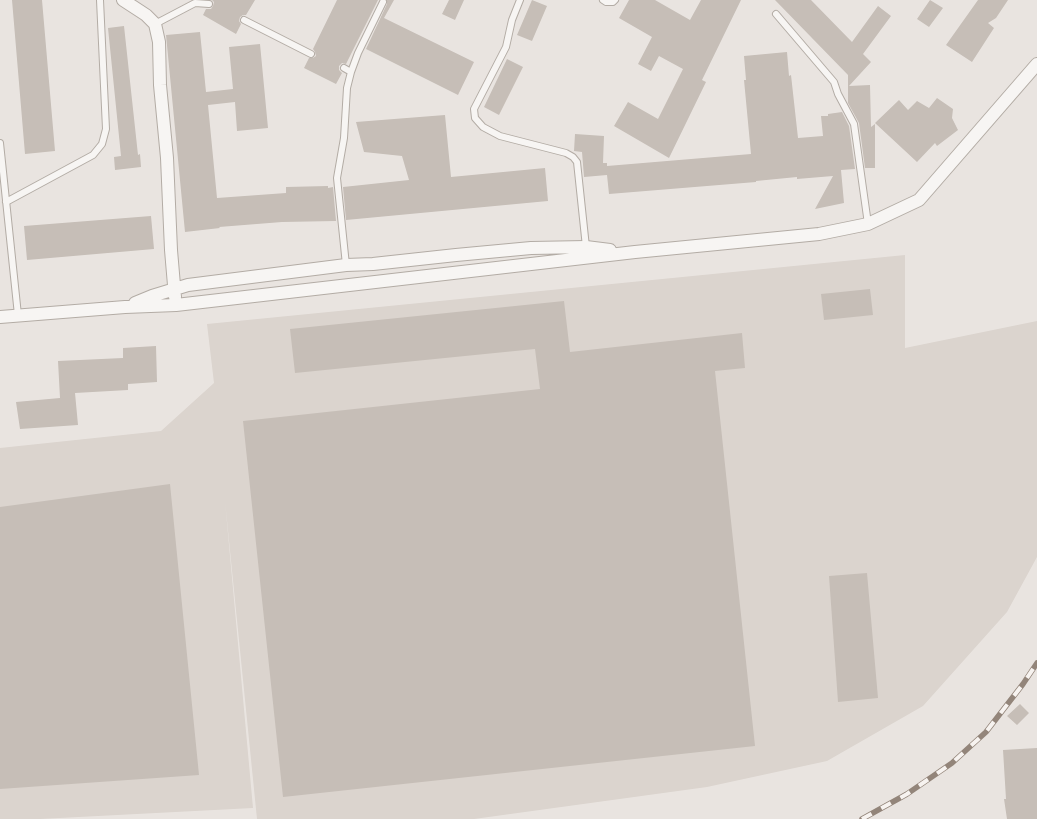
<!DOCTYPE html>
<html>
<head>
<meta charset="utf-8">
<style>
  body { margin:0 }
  canvas { display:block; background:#e9e4e0 }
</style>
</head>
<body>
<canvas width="1037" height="819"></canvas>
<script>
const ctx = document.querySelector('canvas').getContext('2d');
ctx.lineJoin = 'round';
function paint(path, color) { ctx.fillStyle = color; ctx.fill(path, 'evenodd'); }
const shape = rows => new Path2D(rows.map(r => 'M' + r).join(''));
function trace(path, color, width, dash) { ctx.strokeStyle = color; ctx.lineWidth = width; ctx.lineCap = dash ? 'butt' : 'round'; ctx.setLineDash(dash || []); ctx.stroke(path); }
paint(shape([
  [905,255,905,348,1037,321,1037,557,1007,612,923,706,827,761,707,787,474,819,257,819,225,501,253,808,40,819,0,819,0,448,161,431,214,383,207,324]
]), '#dbd4ce');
paint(shape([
  [12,0,42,0,55,151,25,154],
  [212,0,255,0,246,15,243,15,240,17,239,21,241,24,236,34,203,15,206,9,211,9,213,6,214,2],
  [337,0,378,0,346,64,342,63,339,66,339,70,342,73,336,84,304,68,309,58,313,58,316,56,315,52,313,49],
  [387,0,394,0,384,18,474,62,458,95,366,49,387,4],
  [449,0,464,0,455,20,442,14],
  [532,0,547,6,532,41,517,35],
  [629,0,655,0,690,20,701,0,741,0,702,80,706,82,669,158,614,126,628,102,658,119,683,69,659,56,651,71,638,64,652,37,619,18],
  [775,0,811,0,852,42,878,6,891,16,863,54,871,62,849,86,870,85,871,127,875,124,875,168,865,168,859,123,848,103,848,75],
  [930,0,943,8,929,27,917,19],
  [978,0,1008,0,996,18,988,23,994,28,972,62,946,45],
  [124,26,138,155,140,154,141,167,115,170,114,157,121,156,108,28],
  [200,32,206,92,233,89,229,47,260,44,268,128,237,131,235,102,208,105,217,198,286,193,286,187,328,186,328,188,333,187,336,221,282,222,219,227,220,228,185,232,166,35],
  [787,52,789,76,791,75,798,138,823,136,821,116,828,116,828,114,842,112,849,126,855,169,841,170,844,203,815,209,833,176,797,179,797,177,756,181,756,182,609,194,607,175,584,177,582,152,574,151,575,134,604,136,603,163,607,163,607,166,751,154,744,80,746,80,744,56],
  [507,59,523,67,499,115,484,107],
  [937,98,953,109,952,118,958,130,937,146,935,143,917,162,875,123,899,100,908,110,917,101,929,108],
  [445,115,451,177,545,168,548,201,346,220,343,187,409,180,402,156,364,152,356,122],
  [151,216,154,249,27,260,24,226],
  [870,289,873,315,824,320,821,294],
  [564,301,570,352,742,333,745,368,715,371,755,746,283,797,243,421,540,389,535,349,295,373,290,329],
  [156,346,157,382,128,384,128,390,75,393,78,425,20,429,16,402,60,398,58,361,123,358,123,348],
  [170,484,199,775,0,789,0,507],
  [867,573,878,698,838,702,829,576],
  [1020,704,1029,713,1017,725,1007,716],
  [1037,748,1037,819,1007,819,1004,799,1006,799,1003,750]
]), '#c6beb7');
const lane = shape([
  [520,0,512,20,506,47,474,109,475,118,483,127,500,136,566,153,573,157,577,162,586,247],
  [603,0,606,2,613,2,615,0],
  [776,14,834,82,838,94,854,124,868,224],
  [244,20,311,54],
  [155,24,195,3,209,4],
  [344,68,351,72],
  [0,143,18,315],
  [6,202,93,155,102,144,106,129,100,0],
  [346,265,337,178,344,138,347,88,351,72,358,53,383,2]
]);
const street = shape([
  [123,0,146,15,155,24,159,42,160,85,167,158,171,250,175,297],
  [135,303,152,296,188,285,346,265,373,264,456,255,531,248,586,247,610,250],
  [0,317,125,307,176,305,635,252,819,234,868,224,919,200,1037,64]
]);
trace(lane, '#b3aca5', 8);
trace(street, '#b3aca5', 14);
trace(lane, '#f7f5f3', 6);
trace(street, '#f7f5f3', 12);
const rail = shape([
  [862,819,907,794,952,763,986,732,1023,684,1037,663]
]);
trace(rail, '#93857a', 5.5);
trace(rail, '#f7f3f0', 4, [11]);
</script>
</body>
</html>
